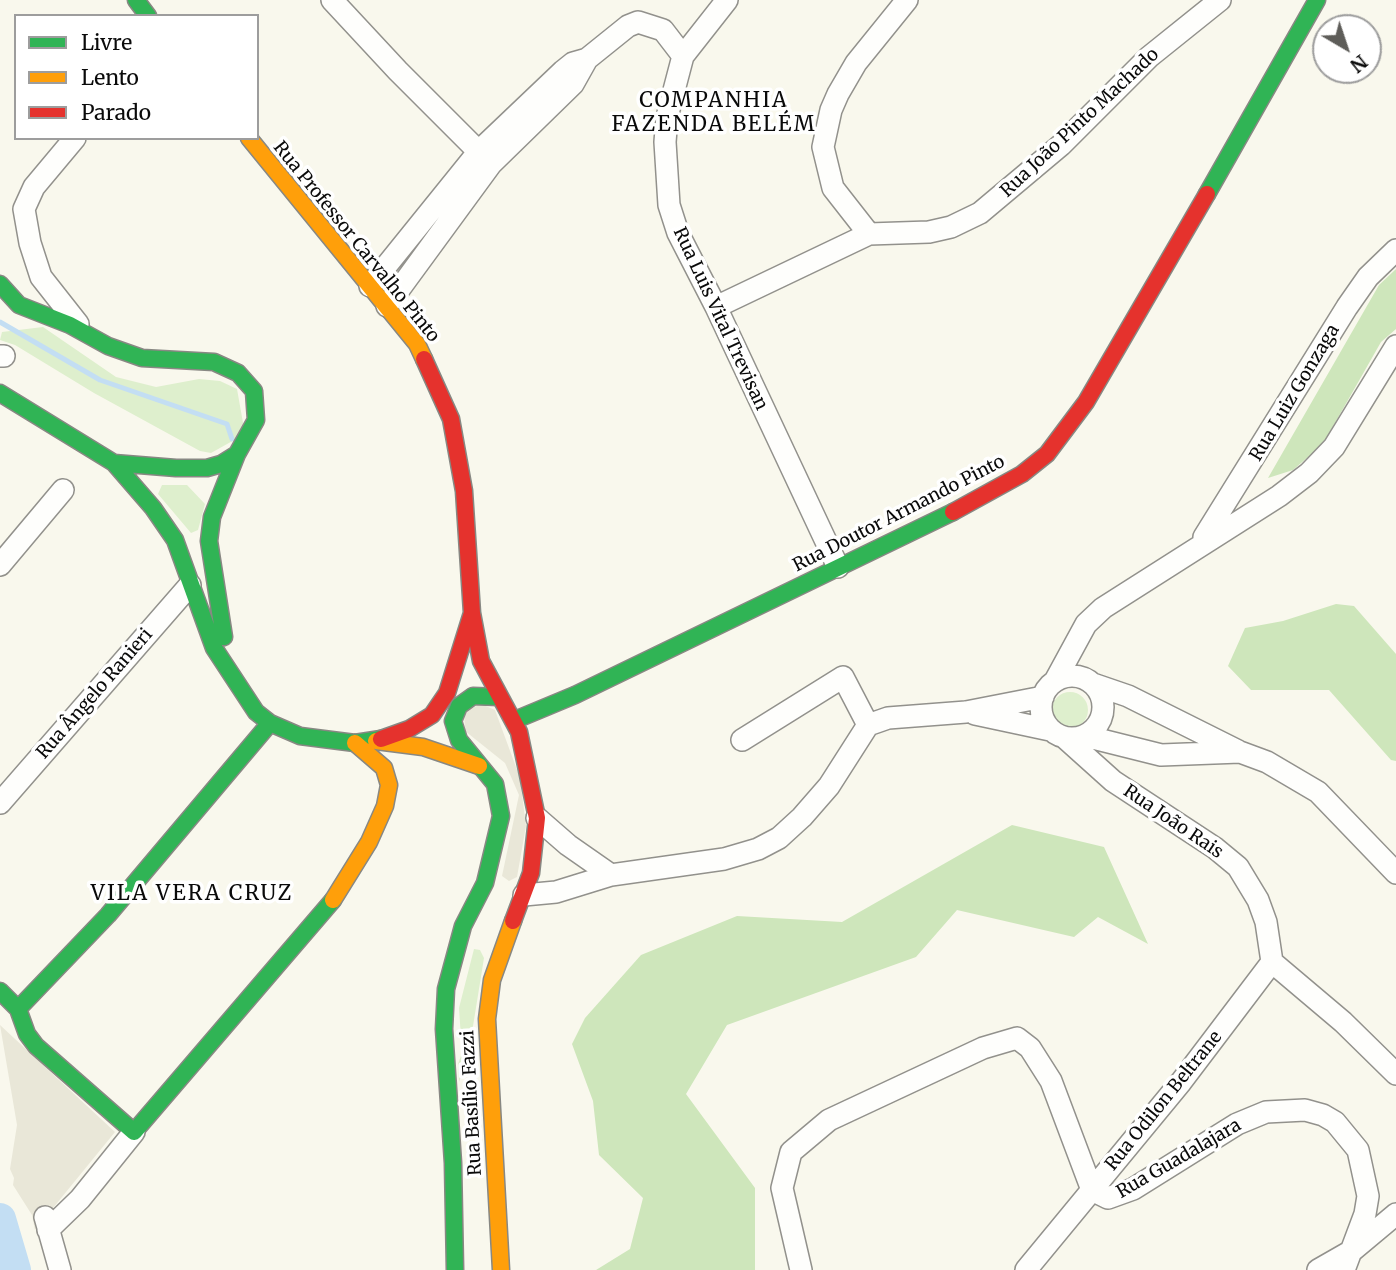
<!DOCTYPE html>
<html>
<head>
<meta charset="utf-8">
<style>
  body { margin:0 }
  #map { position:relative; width:1396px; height:1270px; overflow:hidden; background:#f9f8ed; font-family:Merriweather,serif }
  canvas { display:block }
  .legend { position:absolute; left:14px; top:14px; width:245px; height:126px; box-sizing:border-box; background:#fff; border:2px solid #9d9d9d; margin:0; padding:9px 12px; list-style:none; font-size:21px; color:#0a0a0a }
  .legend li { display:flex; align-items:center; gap:14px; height:35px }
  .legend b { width:35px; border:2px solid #9d9d9d }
  .north { position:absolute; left:1312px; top:14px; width:70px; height:70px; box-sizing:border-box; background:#fff; border:2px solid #9d9d9d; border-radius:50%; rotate:141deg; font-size:19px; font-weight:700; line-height:28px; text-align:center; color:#0a0a0a }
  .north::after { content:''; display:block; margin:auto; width:24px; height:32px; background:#5e5d59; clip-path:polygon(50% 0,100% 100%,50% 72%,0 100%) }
</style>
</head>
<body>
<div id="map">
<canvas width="1396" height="1270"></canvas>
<ul class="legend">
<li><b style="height:9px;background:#30b455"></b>Livre</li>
<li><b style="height:9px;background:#ff9f0a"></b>Lento</li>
<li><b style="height:9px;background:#e5322d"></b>Parado</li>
</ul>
<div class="north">N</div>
</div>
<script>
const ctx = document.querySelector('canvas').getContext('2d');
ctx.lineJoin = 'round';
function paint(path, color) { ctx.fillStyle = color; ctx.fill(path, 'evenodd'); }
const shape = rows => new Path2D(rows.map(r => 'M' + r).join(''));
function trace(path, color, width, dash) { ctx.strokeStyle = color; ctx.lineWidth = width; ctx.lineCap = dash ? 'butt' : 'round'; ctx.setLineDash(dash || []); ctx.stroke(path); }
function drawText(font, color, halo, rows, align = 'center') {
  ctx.font = font + ' Merriweather,serif'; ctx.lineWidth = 7; ctx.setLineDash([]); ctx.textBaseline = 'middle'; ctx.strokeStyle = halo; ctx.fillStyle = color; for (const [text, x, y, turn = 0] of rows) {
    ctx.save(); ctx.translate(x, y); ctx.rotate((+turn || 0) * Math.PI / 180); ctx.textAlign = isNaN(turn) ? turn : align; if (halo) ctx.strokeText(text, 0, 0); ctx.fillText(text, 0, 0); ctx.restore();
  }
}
paint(shape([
  [43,327,116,377,156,387,199,379,220,381,237,389,245,434,211,453,200,451,94,393,15,345,0,340,2,332],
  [162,485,187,485,205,504,198,530,191,533,158,494],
  '1052 710a18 18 0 1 1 36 0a18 18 0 1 1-36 0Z',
  [474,949,480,950,484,958,468,1057,459,1082,458,1064,462,1053,459,1008]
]), '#deefcd');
paint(shape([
  [1396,269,1396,329,1381,342,1323,444,1293,470,1268,478,1379,285],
  [1336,604,1354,606,1396,654,1396,761,1391,760,1329,690,1251,690,1228,666,1245,628,1283,621],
  [1012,825,1104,847,1148,944,1098,917,1074,937,957,910,916,957,727,1025,686,1094,755,1188,755,1270,596,1270,630,1249,643,1198,599,1155,593,1101,572,1044,585,1018,641,955,737,916,842,922]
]), '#cee6bb');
paint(shape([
  [481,704,495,710,520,778,526,826,517,877,509,881,502,876,519,795,505,763,465,731,464,712],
  [0,1025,115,1132,35,1230,32,1215,13,1185,14,1178,10,1169,17,1125]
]), '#e9e7d8');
trace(shape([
  [0,322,100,380,227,424,232,439]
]), '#c3def3', 5);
trace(shape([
  [0,1219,15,1270]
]), '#c3def3', 32);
const street = shape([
  [332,0,398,71,487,160],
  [683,56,727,0],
  [75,138,34,187,24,209,30,243,41,277,78,324],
  [869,234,833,188,823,147,831,110,838,94,856,63,907,0],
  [370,286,479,151,563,71,573,63,587,59],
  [387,306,491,164,573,84,587,59,628,26,638,22,663,30,683,56,667,117,665,142,669,205,678,233,716,307,838,567],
  [716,307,869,234,929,232,951,227,980,213,1061,145,1149,57,1220,0],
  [0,356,4,356],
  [1204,537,1347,307,1368,277,1396,250],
  [0,565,63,490],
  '1041 707a31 31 0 1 1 62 0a31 31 0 1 1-62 0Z',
  [1055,681,1086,624,1103,608,1279,496,1309,473,1334,447,1396,346],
  [1093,684,1128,696,1238,751],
  [975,714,1050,730],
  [1085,736,1161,755,1240,752,1267,762,1318,792,1396,873],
  [1064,737,1113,781,1215,848,1238,867,1258,900,1266,922,1272,962,1343,1022,1396,1074],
  [742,740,843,677,868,725],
  [0,803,190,585],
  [537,818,568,845,611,875],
  [524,895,556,892,611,875,724,859,758,849,779,838,802,817,829,786,868,725,888,718,966,712,1043,697],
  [45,1217,60,1270],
  [48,1230,80,1199,134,1132],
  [801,1270,782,1188,791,1152,829,1120,983,1048,1017,1038,1030,1048,1051,1081,1092,1190,1108,1198,1133,1189,1237,1124,1266,1112,1305,1110,1323,1115,1335,1122,1358,1150,1368,1196,1365,1214,1344,1270],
  [1026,1270,1181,1082,1272,962],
  [1318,1270,1353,1250,1396,1214]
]);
const fast = shape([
  [136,0,148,16],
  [1207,194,1317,0],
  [0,284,19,305,70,325,108,346,142,358,214,362,238,373,254,391,256,420,237,454,221,464,207,468,176,468,114,463],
  [0,393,114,463,153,508,175,540,214,648,256,712,270,723,300,736,355,743,381,739],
  [224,637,209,541,212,517,237,454],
  [515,720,575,695,953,512],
  [0,991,18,1009],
  [18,1009,27,1034,36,1046,134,1132,333,900],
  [18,1009,108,915,270,723],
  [455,1270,453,1163,444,1029,446,989,463,926,485,883,501,816,495,784,459,740,453,721,459,706,473,696,499,697]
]);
const slow = shape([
  [249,138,417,344,424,359],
  [376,741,423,747,479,766],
  [333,900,369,842,385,806,389,785,384,768,355,743],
  [501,1270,487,1019,492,980,513,921]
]);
const jam = shape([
  [953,512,1022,474,1047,454,1086,402,1207,194],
  [472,613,481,661,519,732,537,818,531,873,513,921],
  [381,739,409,729,432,715,447,693,472,613,464,491,451,419,424,359]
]);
trace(street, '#92918c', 24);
trace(fast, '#888883', 19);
trace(slow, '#888883', 19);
trace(jam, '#888883', 19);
trace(street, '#fefefc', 21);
trace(fast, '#30b455', 16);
trace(slow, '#ff9f0a', 16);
trace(jam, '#e5322d', 16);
drawText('18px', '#0a0a0a', '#fff', [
  ["Rua João Pinto Machado",1080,123,-43],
  ["Rua Professor Carvalho Pinto",356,242,51],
  ["Rua Luis Vital Trevisan",720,319,65],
  ["Rua Luiz Gonzaga",1295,393,-59],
  ["Rua Doutor Armando Pinto",899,514,-27],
  ["Rua Ângelo Ranieri",95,694,-49],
  ["Rua João Rais",1173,822,34],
  ["Rua Odilon Beltrane",1164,1101,-51],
  ["Rua Basílio Fazzi",472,1103,-93],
  ["Rua Guadalajara",1179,1159,-30]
]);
ctx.letterSpacing = '2px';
drawText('21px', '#0a0a0a', '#fff', [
  ["COMPANHIA",714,101],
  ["FAZENDA BELÉM",714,125],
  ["VILA VERA CRUZ",192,894]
]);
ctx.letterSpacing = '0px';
</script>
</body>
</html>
